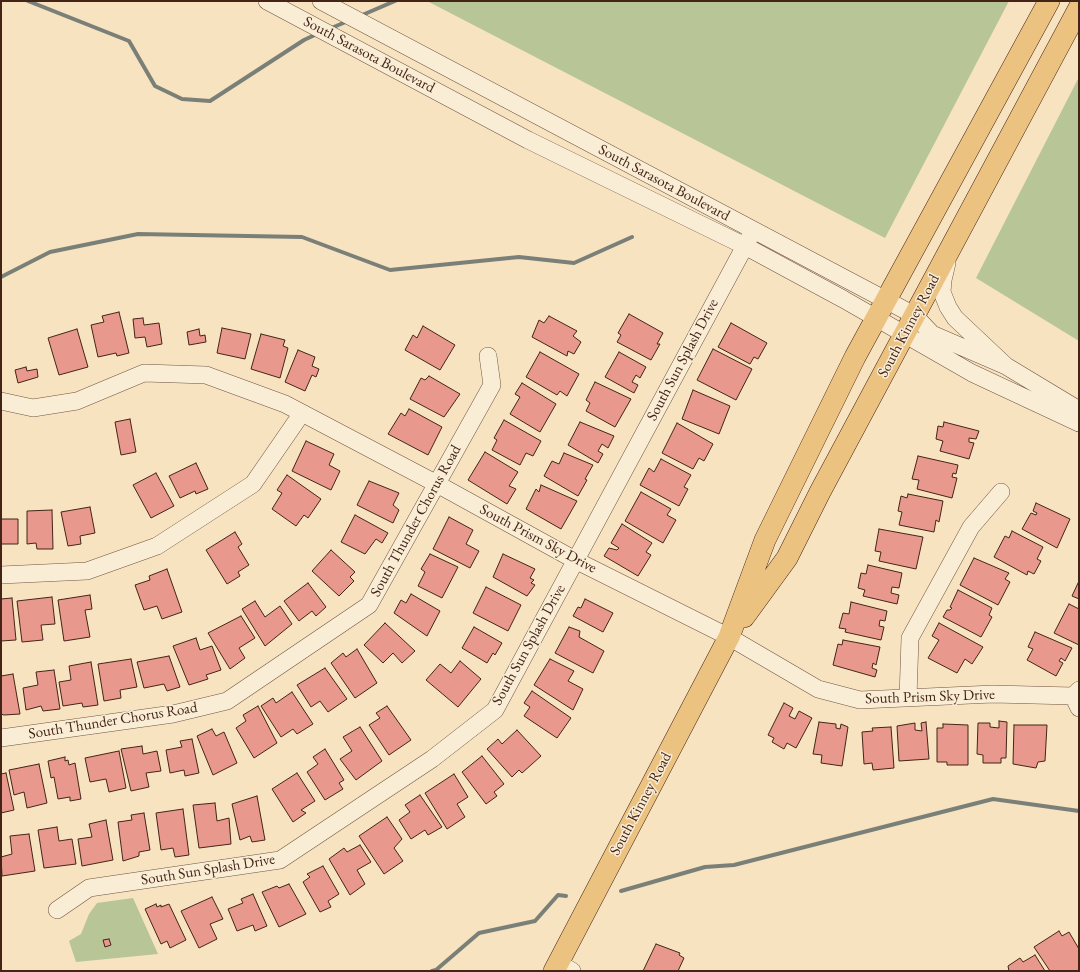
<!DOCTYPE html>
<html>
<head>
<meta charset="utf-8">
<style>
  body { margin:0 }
  #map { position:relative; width:1080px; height:972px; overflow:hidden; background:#f7e3c0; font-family:"EB Garamond",serif }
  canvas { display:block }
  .frame { position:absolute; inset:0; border:2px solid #442417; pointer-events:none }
</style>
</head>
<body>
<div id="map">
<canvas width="1080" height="972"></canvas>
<div class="frame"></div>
</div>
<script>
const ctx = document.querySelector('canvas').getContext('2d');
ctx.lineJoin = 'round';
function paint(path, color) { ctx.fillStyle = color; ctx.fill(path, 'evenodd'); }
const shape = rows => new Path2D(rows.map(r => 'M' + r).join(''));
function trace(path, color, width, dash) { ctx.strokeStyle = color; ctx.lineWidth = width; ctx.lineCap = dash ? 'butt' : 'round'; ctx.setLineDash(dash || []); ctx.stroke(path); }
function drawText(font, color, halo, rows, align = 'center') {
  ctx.font = font + ' "EB Garamond",serif'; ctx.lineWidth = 3; ctx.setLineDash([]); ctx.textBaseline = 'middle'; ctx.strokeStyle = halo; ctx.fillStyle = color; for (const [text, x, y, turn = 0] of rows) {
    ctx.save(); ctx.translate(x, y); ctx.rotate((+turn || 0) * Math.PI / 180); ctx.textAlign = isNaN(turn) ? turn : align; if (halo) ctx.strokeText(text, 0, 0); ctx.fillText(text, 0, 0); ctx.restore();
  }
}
paint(shape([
  [427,1,1009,1,885,238],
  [1079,77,1079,341,976,278],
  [133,898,158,954,76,962,69,941,81,934,89,914,97,903]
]), '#b7c597');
trace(shape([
  [28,1,129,41,155,86,182,99,210,101,304,40,319,33],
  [360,16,395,1],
  [329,29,348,21],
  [1,277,50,252,138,234,302,237,390,270,519,257,574,263,632,237],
  [621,891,705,867,734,865,993,799,1079,811],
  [432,971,436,970,479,933,535,921,558,895,566,896]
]), '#7a8078', 4);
const building = shape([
  [119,312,129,353,117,356,116,353,98,357,91,325,104,322,102,316,119,312],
  [629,314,663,333,657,344,660,344,651,360,617,342,621,335,618,333,629,314],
  [549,316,577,331,573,336,581,342,574,354,568,351,567,356,532,337,539,320,544,323,549,316],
  [143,318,144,325,159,323,162,344,147,347,145,337,135,338,133,319,143,318],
  [731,323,767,343,758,359,754,357,750,364,718,347,731,323],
  [423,326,455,345,440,370,405,350,413,335,417,338,423,326],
  [222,328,251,334,245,359,217,353,222,328],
  [77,329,88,367,59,375,48,338,77,329],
  [199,329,200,336,205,335,206,342,189,345,187,332,199,329],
  [261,334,285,340,283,346,288,348,280,378,251,369,261,334],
  [713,349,752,369,736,400,697,380,713,349],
  [298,350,315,357,312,366,319,369,316,377,312,375,305,391,285,382,298,350],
  [540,352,579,374,567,396,560,391,557,395,526,377,540,352],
  [619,352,646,367,640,378,636,375,632,382,638,385,634,393,605,377,619,352],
  [26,367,27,371,37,369,38,377,18,383,15,370,26,367],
  [429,376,460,394,444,417,410,399,421,378,425,380,429,376],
  [595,382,631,399,615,427,586,411,590,403,586,400,595,382],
  [522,383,556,404,540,432,510,414,520,397,515,394,522,383],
  [693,390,730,406,719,434,682,419,693,390],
  [409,409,442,427,428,455,388,434,401,413,405,416,409,409],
  [130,419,136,452,121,455,115,422,130,419],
  [504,420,541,441,533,456,526,453,520,465,492,450,497,440,494,438,504,420],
  [580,422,614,436,608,448,602,444,598,451,603,454,598,463,568,445,580,422],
  [944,422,979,431,976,439,969,438,969,442,974,443,969,459,940,451,943,441,936,439,938,426,943,427,944,422],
  [677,423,713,444,704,461,699,458,693,469,662,453,677,423],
  [306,441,334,454,329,465,340,471,331,490,292,471,306,441],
  [485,452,518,472,509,486,516,489,507,504,468,480,485,452],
  [564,453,593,465,585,479,587,480,578,496,544,476,552,461,559,464,564,453],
  [918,456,958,465,956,474,953,473,952,477,957,478,952,498,917,489,919,480,912,479,918,456],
  [661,459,691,475,684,487,688,489,679,506,640,485,649,468,654,472,661,459],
  [196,463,208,489,196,494,195,491,180,498,169,476,196,463],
  [156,473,174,506,151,518,133,485,156,473],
  [287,475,321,499,308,518,304,515,296,526,272,509,282,493,277,490,287,475],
  [369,481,399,493,393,505,399,510,393,523,357,505,369,481],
  [541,485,577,501,561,529,526,509,536,489,539,492,541,485],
  [641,492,671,509,667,515,676,520,663,543,625,521,641,492],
  [908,494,943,501,939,522,936,520,934,532,899,525,902,512,898,511,901,496,907,498,908,494],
  [1036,503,1070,519,1057,548,1022,529,1031,513,1036,515,1037,513,1033,511,1036,503],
  [90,507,95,533,80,536,81,544,68,546,61,512,90,507],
  [52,510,53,549,37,549,36,543,27,544,27,511,52,510],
  [355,515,388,533,382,543,376,539,365,554,341,542,355,515],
  [449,517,473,530,466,544,479,551,470,568,433,549,449,517],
  [1,519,18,519,18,544,1,544,1,547,1,519],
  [622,524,652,543,646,552,651,555,638,576,604,556,609,548,617,550,619,548,611,543,622,524],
  [879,529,923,537,916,569,879,561,881,552,875,551,879,529],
  [1012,531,1043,547,1037,559,1041,561,1034,574,1028,571,1027,575,994,557,1005,536,1009,538,1012,531],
  [235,532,242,544,238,547,249,565,238,572,240,576,227,584,206,550,235,532],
  [331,550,355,572,350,577,354,581,339,596,312,571,331,550],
  [430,554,458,567,442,598,418,586,425,572,421,569,430,554],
  [503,554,535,569,530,578,534,580,531,583,535,585,527,596,493,577,503,554],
  [974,558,1009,573,1005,579,1010,582,998,605,960,585,974,558],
  [868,565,902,573,899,588,892,587,891,593,899,595,897,604,863,596,865,590,858,588,861,573,866,574,868,565],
  [167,569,182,612,162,619,157,606,144,610,135,585,150,580,149,576,167,569],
  [1079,581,1079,599,1072,596,1079,581],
  [308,583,326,607,316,616,312,611,299,621,284,601,308,583],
  [486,587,521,605,508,631,473,613,486,587],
  [958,590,992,608,989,615,992,617,981,637,943,617,947,610,950,610,952,608,950,607,958,590],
  [411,594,440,611,427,636,394,613,401,600,406,603,411,594],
  [90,595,92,609,85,610,90,637,64,641,58,600,90,595],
  [52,597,55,624,41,625,43,640,22,642,17,601,52,597],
  [12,598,16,640,1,641,1,599,12,598],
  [585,599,613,613,603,632,573,616,578,607,581,608,585,599],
  [255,601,265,617,280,606,292,624,265,646,242,609,255,601],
  [851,602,887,611,885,621,880,620,879,626,884,627,881,640,845,632,846,629,839,628,843,613,849,614,851,602],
  [1069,604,1079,609,1079,645,1054,633,1069,604],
  [241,616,255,638,239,648,245,658,230,669,208,633,241,616],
  [385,623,415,651,402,663,393,653,383,663,364,645,385,623],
  [939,623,983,647,972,664,965,659,957,673,928,658,939,640,932,636,939,623],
  [474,627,502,643,495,655,493,653,487,663,462,648,474,627],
  [569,627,580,631,579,637,604,651,593,673,555,653,569,627],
  [1035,632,1072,648,1065,661,1061,658,1059,661,1063,663,1056,676,1027,660,1033,649,1028,647,1035,632],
  [196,638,200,650,212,646,221,670,206,675,208,679,189,685,173,646,196,638],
  [843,640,880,647,876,665,873,663,872,668,877,670,875,677,833,665,838,644,842,645,843,640],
  [357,649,377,683,355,698,331,663,343,653,346,657,357,649],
  [169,656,180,687,167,691,164,684,144,688,137,662,169,656],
  [131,659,137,687,120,690,121,698,104,701,98,664,131,659],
  [550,659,574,671,568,681,583,689,573,710,534,685,550,659],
  [460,661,481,679,458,707,426,680,440,664,451,673,460,661],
  [91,662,98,705,83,707,82,703,63,706,59,682,71,680,69,666,91,662],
  [325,668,347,699,328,712,320,701,311,707,297,685,325,668],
  [54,670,60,709,43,711,41,706,26,710,23,688,38,685,36,672,54,670],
  [13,674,20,714,4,715,1,714,1,676,13,674],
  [532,691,571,718,557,738,524,716,530,707,524,703,532,691],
  [292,692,313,724,297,734,293,729,281,737,261,706,273,698,276,703,292,692],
  [784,703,793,708,789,716,795,719,799,711,812,718,796,748,787,743,784,749,772,742,774,738,768,735,784,703],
  [258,706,277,743,254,758,236,728,246,721,243,715,258,706],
  [387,706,411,740,389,755,369,725,380,718,376,713,387,706],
  [999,721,1007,722,1006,758,1001,758,1001,763,983,763,983,755,977,754,978,723,990,723,990,727,999,728,999,721],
  [819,722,836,724,836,728,840,729,841,724,848,727,842,766,821,763,822,755,813,754,819,722],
  [926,722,929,759,899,761,897,726,915,723,915,730,922,731,921,723,926,722],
  [943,724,968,725,968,765,947,765,947,762,937,762,937,728,943,728,943,724],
  [1014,725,1047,725,1045,761,1038,762,1036,768,1013,764,1014,725],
  [360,727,382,761,356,780,340,759,352,751,343,737,360,727],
  [891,727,894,768,873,770,872,763,864,764,862,732,873,731,872,728,891,727],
  [212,729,216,736,224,732,237,763,213,775,197,736,212,729],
  [517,730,541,756,522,773,519,770,512,777,487,749,498,739,502,744,517,730],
  [192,739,199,773,185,776,184,770,170,773,166,750,182,747,180,741,192,739],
  [142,746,143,754,157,751,161,771,146,773,149,787,131,791,121,749,142,746],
  [325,749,344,780,339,783,343,789,325,800,307,772,318,764,313,757,325,749],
  [119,751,126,788,109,792,106,779,90,782,85,758,119,751],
  [482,756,504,784,494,792,497,796,486,804,462,772,482,756],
  [65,757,65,761,68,760,69,765,75,763,81,799,70,801,70,797,58,799,54,777,51,778,48,761,65,757],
  [39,764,47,803,27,808,24,792,14,795,9,770,39,764],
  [6,773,14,810,1,813,1,774,6,773],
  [297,773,315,801,301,810,306,813,293,822,272,789,297,773],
  [454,774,468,797,457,804,465,817,447,829,425,793,454,774],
  [420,795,442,827,428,835,425,830,411,839,399,820,410,812,405,805,420,795],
  [257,796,265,840,252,842,250,836,240,840,232,804,257,796],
  [215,803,217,821,229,818,231,844,199,848,193,805,215,803],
  [183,809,189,855,175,857,173,848,161,850,156,813,183,809],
  [144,813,150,850,139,852,139,856,123,861,118,822,132,820,131,815,144,813],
  [387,817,402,839,394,848,403,861,384,874,359,836,387,817],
  [106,820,113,860,82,866,78,839,92,837,89,824,106,820],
  [57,827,59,841,72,839,76,864,44,868,38,830,57,827],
  [29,834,35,871,2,876,1,857,12,854,10,836,29,834],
  [360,845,371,862,357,870,365,884,350,895,329,859,344,848,347,852,360,845],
  [323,866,339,894,328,901,331,907,320,912,303,882,310,877,307,874,323,866],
  [289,884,306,914,279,927,262,892,277,886,279,888,289,884],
  [253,894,267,926,255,931,253,925,237,931,228,909,243,903,241,899,253,894],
  [212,897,223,919,210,924,217,939,199,948,181,911,212,897],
  [156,904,157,907,161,905,161,907,169,904,186,940,170,948,167,941,161,944,145,909,156,904],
  [1059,931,1062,936,1069,932,1079,949,1079,971,1050,971,1034,947,1059,931],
  [109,939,111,945,105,947,103,940,109,939],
  [656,944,680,953,679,955,684,958,678,971,643,971,656,944],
  [1035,955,1045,971,1009,971,1008,966,1020,958,1023,962,1035,955]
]);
paint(building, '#e8988d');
trace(building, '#442417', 1);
const minor = shape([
  [267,1,528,140,745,246,843,299,972,373,1079,423],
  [321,1,914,315,932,334,1006,366],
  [947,263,943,280,942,292,948,307,955,318,1006,366,1079,410],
  [1,401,33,408,77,401,144,373,206,375,285,404,437,484,575,560,729,637,818,689,860,700,993,694,1073,696,1079,690],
  [1,575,87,571,157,546,253,484,302,413],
  [1073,696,1079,708],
  [908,698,910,638,971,527,1001,492],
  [1,738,173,714,227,701,369,605,492,385,488,356],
  [57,910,89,888,280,860,432,759,495,710,753,231],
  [558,963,572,971]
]);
const major = shape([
  [744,617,787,558,820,492,1079,8],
  [554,971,729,637,765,540,855,357,1049,1]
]);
trace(minor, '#715441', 18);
trace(major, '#442417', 22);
trace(minor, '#faedd6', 17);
trace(major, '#ecc280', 21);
drawText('15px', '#442417', '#faedd6', [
  ["South Sarasota Boulevard",369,55,28],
  ["South Sarasota Boulevard",664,183,28],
  ["South Kinney Road",909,326,-62],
  ["South Sun Splash Drive",683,360,-62],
  ["South Thunder Chorus Road",416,521,-61],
  ["South Prism Sky Drive",538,539,28],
  ["South Sun Splash Drive",529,645,-61],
  ["South Prism Sky Drive",930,697,-2],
  ["South Thunder Chorus Road",113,721,-9],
  ["South Kinney Road",641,804,-62],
  ["South Sun Splash Drive",208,870,-9]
]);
</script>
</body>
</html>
